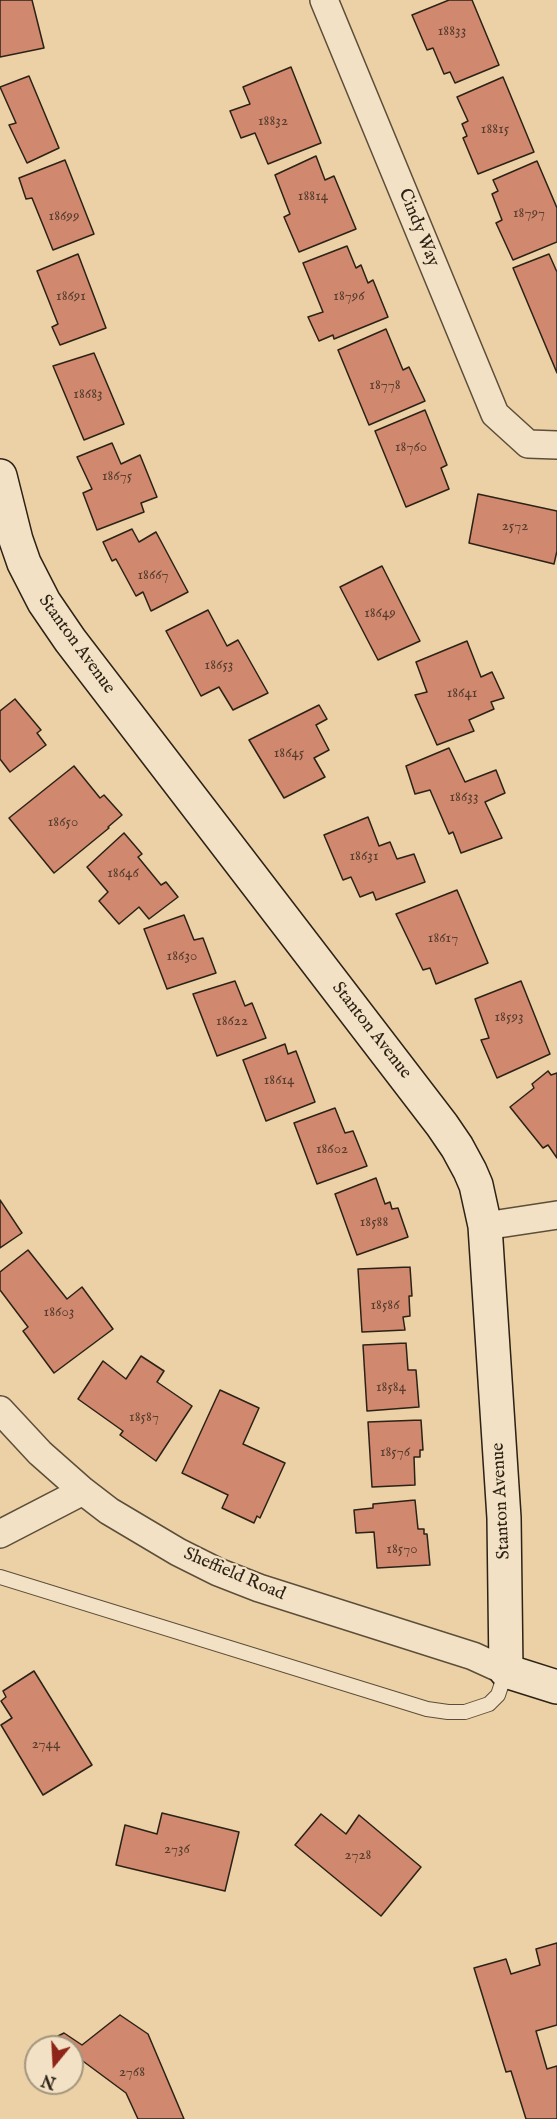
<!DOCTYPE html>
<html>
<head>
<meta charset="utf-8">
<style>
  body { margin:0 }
  #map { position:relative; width:557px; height:2119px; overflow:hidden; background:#ebd1a5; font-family:"IM FELL English",serif }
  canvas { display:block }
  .north { position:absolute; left:24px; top:2035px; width:60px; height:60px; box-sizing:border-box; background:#f2e1c4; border:2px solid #a3957e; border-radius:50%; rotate:198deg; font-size:16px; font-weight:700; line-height:24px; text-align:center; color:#2c2216 }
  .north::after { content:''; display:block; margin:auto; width:21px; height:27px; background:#8f2418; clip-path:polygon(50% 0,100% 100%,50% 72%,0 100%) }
</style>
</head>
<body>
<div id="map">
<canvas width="557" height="2119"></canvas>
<div class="north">N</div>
</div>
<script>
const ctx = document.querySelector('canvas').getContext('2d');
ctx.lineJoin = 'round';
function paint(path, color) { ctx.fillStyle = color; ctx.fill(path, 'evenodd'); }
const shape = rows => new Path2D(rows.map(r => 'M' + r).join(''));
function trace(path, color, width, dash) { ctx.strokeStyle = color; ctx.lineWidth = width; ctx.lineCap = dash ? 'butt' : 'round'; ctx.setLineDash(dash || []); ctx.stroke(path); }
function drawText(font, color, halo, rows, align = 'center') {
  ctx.font = font + ' "IM FELL English",serif'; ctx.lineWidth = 4.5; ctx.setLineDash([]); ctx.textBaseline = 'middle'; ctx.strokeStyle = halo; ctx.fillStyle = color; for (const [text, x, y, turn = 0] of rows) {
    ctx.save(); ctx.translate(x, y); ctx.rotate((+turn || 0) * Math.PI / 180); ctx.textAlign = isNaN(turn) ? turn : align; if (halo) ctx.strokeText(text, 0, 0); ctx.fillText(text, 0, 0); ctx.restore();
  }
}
const building = shape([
  [0,0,32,0,44,48,0,57,0,0],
  [449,0,472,0,499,65,455,83,450,72,444,74,433,48,427,50,412,15,449,0],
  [291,67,321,143,268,164,255,133,241,138,230,111,250,104,243,87,291,67],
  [29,76,59,148,27,163,9,125,16,123,0,87,29,76],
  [503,77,534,152,478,174,463,138,467,136,462,124,468,121,457,97,503,77],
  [316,156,325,180,334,176,356,229,299,252,284,217,290,214,275,175,316,156],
  [65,160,94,234,53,250,32,198,26,199,19,178,65,160],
  [537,161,557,208,557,242,513,260,496,223,502,220,492,194,498,191,493,180,537,161],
  [347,246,356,268,361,265,368,283,373,280,388,317,334,339,333,335,319,341,308,317,323,312,303,263,347,246],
  [78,254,106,328,60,345,52,327,58,324,37,271,78,254],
  [549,254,557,272,557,373,513,268,549,254],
  [386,329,403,370,409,367,425,401,369,425,338,350,386,329],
  [94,353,124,424,84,440,53,366,94,353],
  [425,410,447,465,441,468,449,489,406,507,375,431,425,410],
  [112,443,121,464,140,455,157,497,141,503,144,512,97,530,83,493,92,489,77,457,112,443],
  [478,494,557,511,557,551,554,564,469,543,478,494],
  [132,529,139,542,156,532,188,592,151,611,143,592,136,596,116,559,112,561,103,542,132,529],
  [382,566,420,641,378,660,340,587,382,566],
  [208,610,227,646,238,640,268,693,233,710,219,687,201,696,166,631,208,610],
  [467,641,481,677,492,672,504,698,491,702,494,709,469,720,474,731,437,745,415,695,427,692,416,662,467,641],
  [15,699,41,730,37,733,46,745,10,772,0,759,0,711,15,699],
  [319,705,327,719,316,725,329,750,314,758,325,777,284,798,249,740,319,705],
  [449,748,465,782,496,770,505,793,485,802,502,838,461,853,453,832,449,834,430,790,415,794,406,766,449,748],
  [74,766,100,798,104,795,122,815,108,827,109,828,54,873,9,818,74,766],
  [368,817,379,846,390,842,397,859,414,854,425,882,376,900,373,892,360,897,351,877,343,880,324,835,368,817],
  [124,833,142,854,138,857,161,885,166,882,178,897,149,919,139,907,119,924,99,901,108,892,87,867,124,833],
  [457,890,488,963,436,984,430,968,423,970,396,914,457,890],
  [184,915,194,940,203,938,216,973,167,989,144,929,184,915],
  [235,981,245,1006,252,1003,266,1038,217,1056,193,994,235,981],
  [521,981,550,1054,497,1078,481,1040,489,1038,475,999,521,981],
  [285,1044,288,1054,296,1051,315,1102,266,1121,243,1060,285,1044],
  [548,1071,551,1075,557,1073,557,1158,548,1145,543,1148,510,1107,534,1088,532,1084,548,1071],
  [335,1108,345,1133,353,1131,367,1166,317,1184,294,1123,335,1108],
  [376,1178,385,1204,390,1202,392,1209,398,1208,408,1237,357,1255,335,1194,376,1178],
  [0,1200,22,1233,0,1248,0,1200],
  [28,1250,67,1299,82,1287,113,1329,54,1373,23,1331,28,1327,0,1290,0,1272,28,1250],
  [410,1267,412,1296,409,1296,410,1316,403,1317,405,1330,362,1332,358,1269,410,1267],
  [406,1343,408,1370,416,1370,419,1407,367,1411,363,1345,406,1343],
  [141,1356,164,1371,157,1382,192,1406,156,1461,120,1435,123,1431,78,1399,103,1361,126,1379,141,1356],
  [220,1390,259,1408,243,1444,285,1463,260,1518,257,1516,254,1523,222,1508,228,1495,182,1473,220,1390],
  [421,1420,423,1450,420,1450,420,1457,414,1457,415,1485,372,1487,368,1422,421,1420],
  [415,1500,418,1529,424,1529,424,1534,427,1534,430,1565,377,1568,374,1532,356,1533,354,1510,373,1508,373,1504,415,1500],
  [34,1671,92,1765,43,1795,1,1725,12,1718,1,1701,6,1697,3,1691,34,1671],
  [162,1813,239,1832,225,1891,116,1865,125,1825,157,1834,162,1813],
  [321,1814,346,1834,359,1815,421,1867,381,1916,295,1845,321,1814],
  [557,1943,557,2025,536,2031,547,2069,557,2066,557,2119,526,2119,511,2071,506,2072,474,1968,506,1959,511,1974,540,1965,536,1949,557,1943],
  [120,2015,148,2034,184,2119,138,2119,126,2093,72,2053,72,2047,67,2047,58,2036,64,2033,82,2045,120,2015]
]);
paint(building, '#d0886f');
trace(building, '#2c2216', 1.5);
const lane = shape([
  [0,1577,427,1709,448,1712,465,1712,489,1704,498,1695,506,1671]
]);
const street = shape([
  [324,0,495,414,528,444,557,445],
  [485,1226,557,1215],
  [0,1410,40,1453,83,1491,109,1511,178,1552,218,1572,259,1588,473,1656,506,1671],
  [0,1534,83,1491]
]);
const secondary = shape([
  [0,476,16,540,24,563,44,602,70,640,442,1125,457,1147,470,1171,476,1185,485,1226,504,1518,506,1671,557,1687]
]);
trace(lane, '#5c4e3a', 16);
trace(street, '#5c4e3a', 30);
trace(secondary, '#2c2216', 36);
trace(lane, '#f2e1c4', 14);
trace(street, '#f2e1c4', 27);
trace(secondary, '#f2e1c4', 33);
drawText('15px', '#553c2c', null, [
  ["18833",452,32],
  ["18832",273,122],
  ["18815",495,130],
  ["18814",313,197],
  ["18797",529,214],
  ["18699",64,217],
  ["18691",71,297],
  ["18796",349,297],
  ["18778",385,386],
  ["18683",88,395],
  ["18760",411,448],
  ["18675",117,477],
  ["2572",515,527],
  ["18667",153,576],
  ["18649",380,614],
  ["18653",219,666],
  ["18641",462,694],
  ["18645",289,754],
  ["18633",464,798],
  ["18650",63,823],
  ["18631",364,857],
  ["18646",123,874],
  ["18617",443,939],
  ["18630",182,957],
  ["18593",509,1018],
  ["18622",232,1022],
  ["18614",279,1081],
  ["18602",332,1150],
  ["18588",374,1223],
  ["18586",385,1306],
  ["18603",59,1313],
  ["18584",391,1388],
  ["18587",144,1418],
  ["18576",395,1453],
  ["18570",402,1550],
  ["2744",46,1745],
  ["2736",177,1850],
  ["2728",358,1856],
  ["2768",132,2073]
]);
drawText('18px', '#2c2216', '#f2e1c4', [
  ["Cindy Way",418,228,68],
  ["Stanton Avenue",76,645,54],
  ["Stanton Avenue",371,1031,52],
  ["Stanton Avenue",502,1501,-93],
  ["Sheffield Road",234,1575,23]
]);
</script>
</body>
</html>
